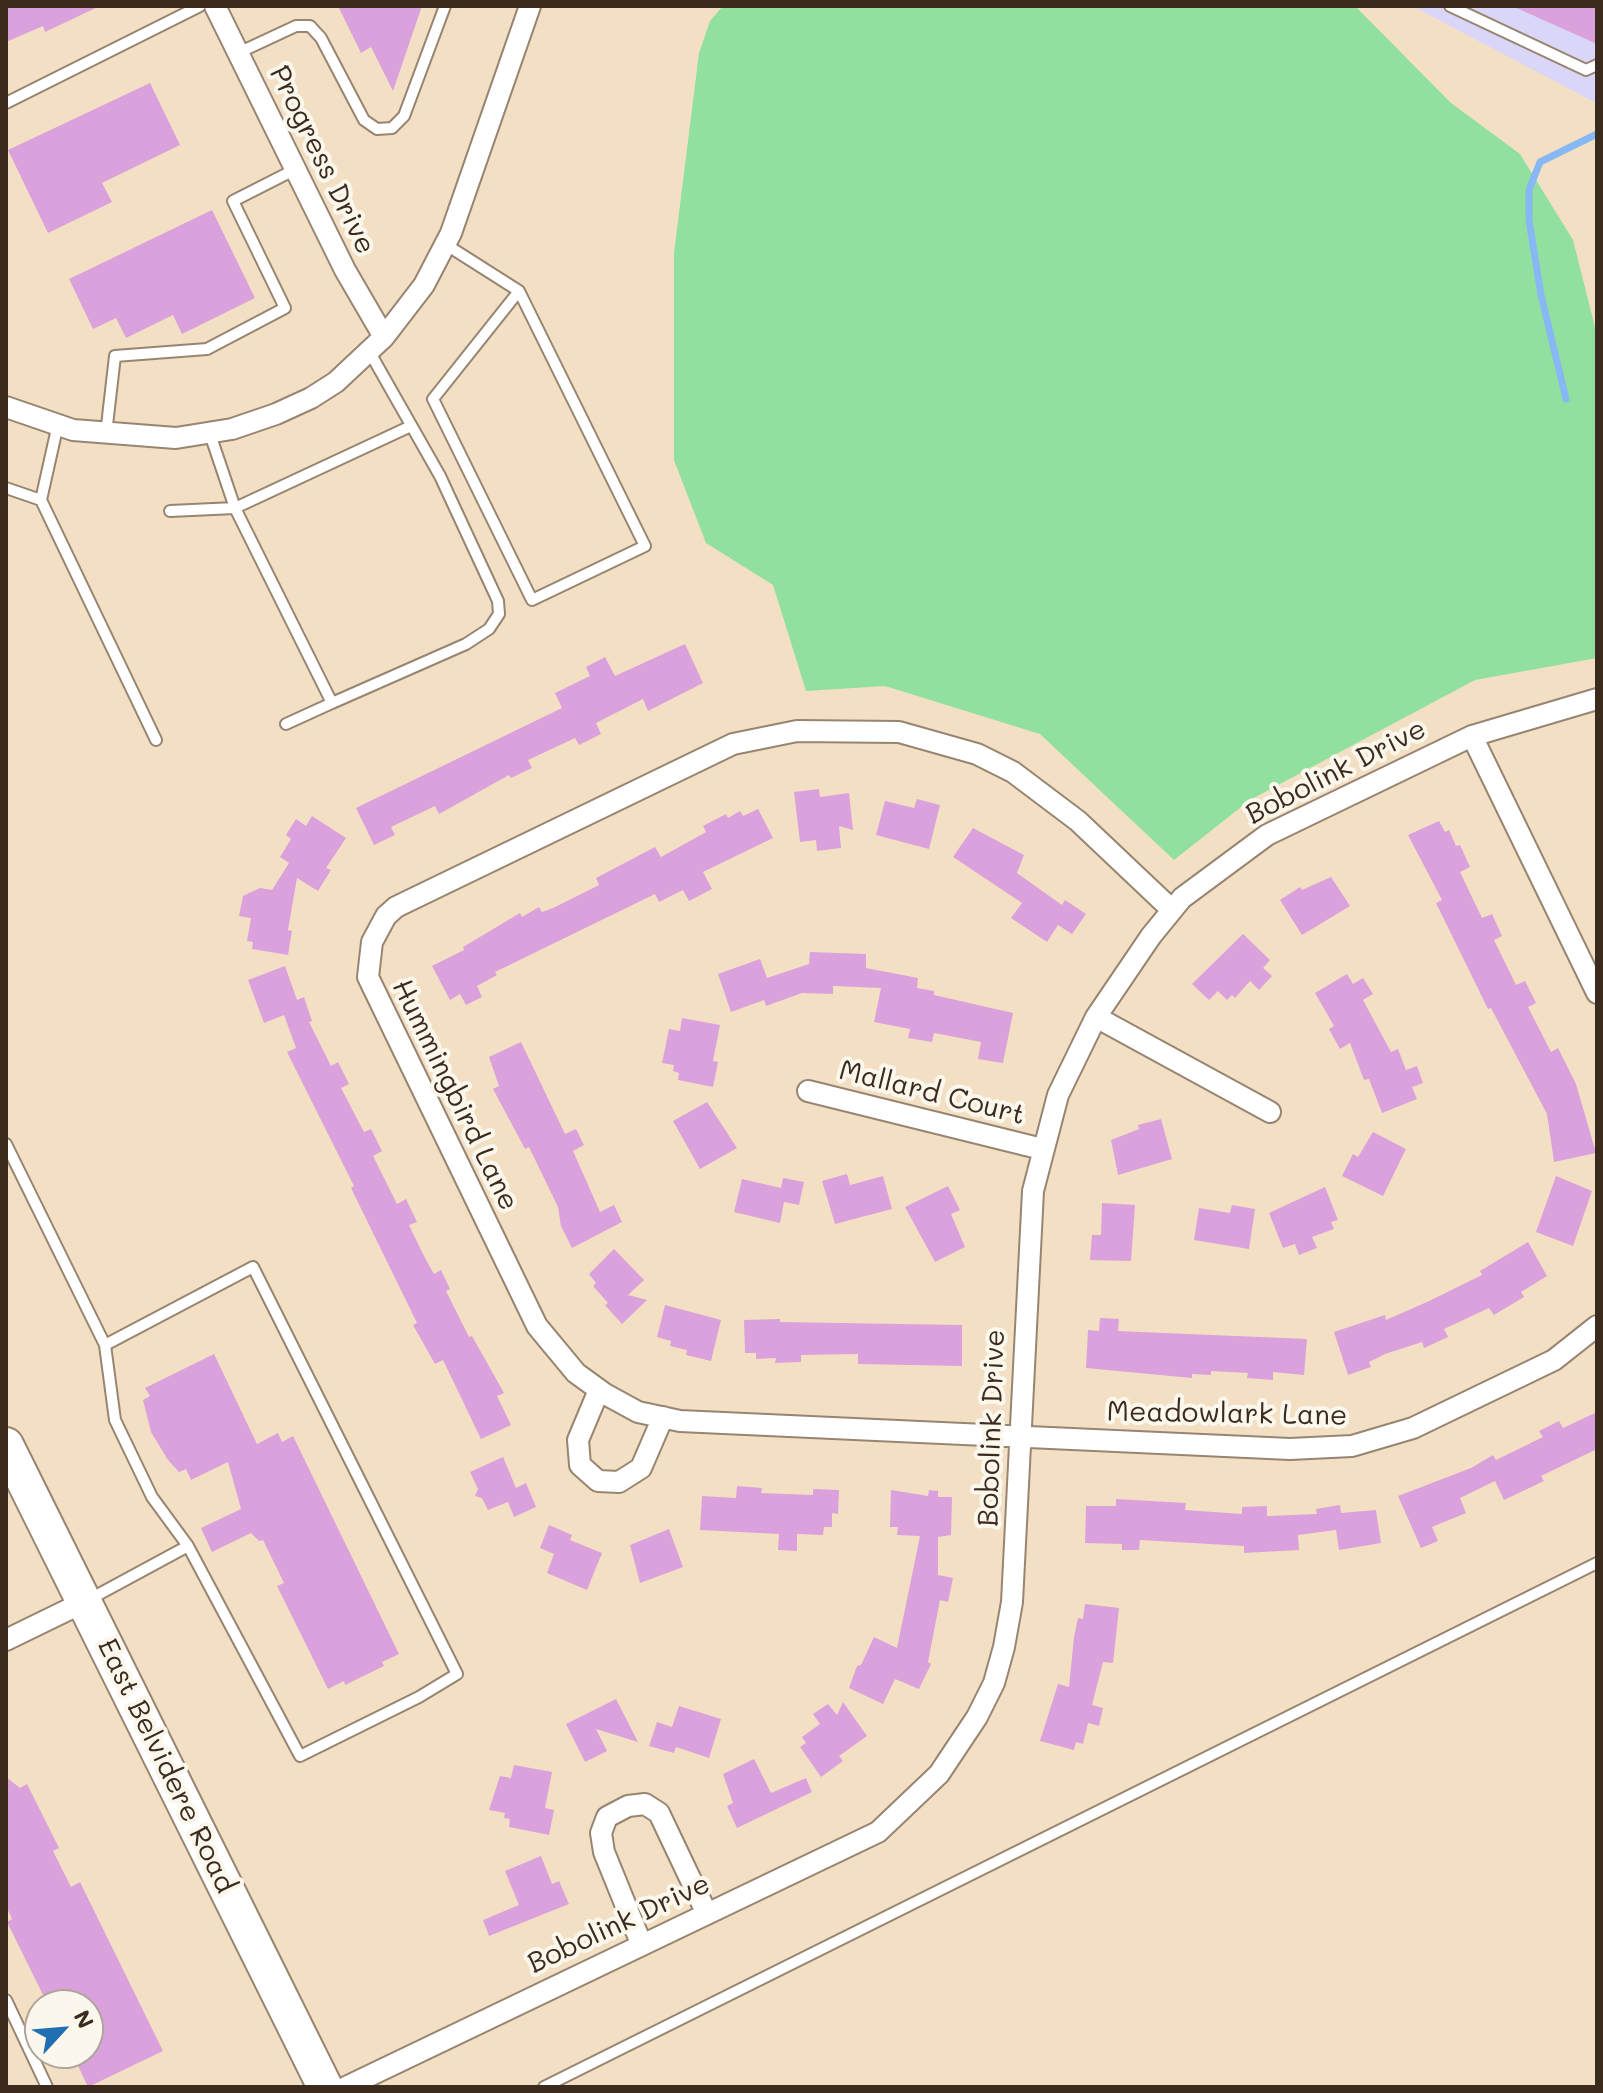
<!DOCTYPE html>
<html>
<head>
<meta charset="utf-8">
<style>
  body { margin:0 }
  #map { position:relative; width:1603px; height:2093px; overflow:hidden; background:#f3e0c4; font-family:Mali,sans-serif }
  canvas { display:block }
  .frame { position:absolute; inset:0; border:8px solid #3b2a1e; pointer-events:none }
  .north { position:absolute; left:24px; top:1989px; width:80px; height:80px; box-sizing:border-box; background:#fbf7ec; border:2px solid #aea59a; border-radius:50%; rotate:64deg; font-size:22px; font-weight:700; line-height:32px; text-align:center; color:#3b2a1e }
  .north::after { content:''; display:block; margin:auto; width:28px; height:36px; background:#1f6fb2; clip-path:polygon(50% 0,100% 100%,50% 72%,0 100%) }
</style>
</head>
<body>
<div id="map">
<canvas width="1603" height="2093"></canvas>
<div class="frame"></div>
<div class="north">N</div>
</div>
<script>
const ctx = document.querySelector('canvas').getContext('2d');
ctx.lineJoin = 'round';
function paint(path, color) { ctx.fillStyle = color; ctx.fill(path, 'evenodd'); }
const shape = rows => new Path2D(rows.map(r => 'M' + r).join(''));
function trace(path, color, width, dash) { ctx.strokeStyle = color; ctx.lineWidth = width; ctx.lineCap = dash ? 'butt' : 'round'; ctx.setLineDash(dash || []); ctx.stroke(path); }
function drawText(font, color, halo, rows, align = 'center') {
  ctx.font = font + ' Mali,sans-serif'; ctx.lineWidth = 8; ctx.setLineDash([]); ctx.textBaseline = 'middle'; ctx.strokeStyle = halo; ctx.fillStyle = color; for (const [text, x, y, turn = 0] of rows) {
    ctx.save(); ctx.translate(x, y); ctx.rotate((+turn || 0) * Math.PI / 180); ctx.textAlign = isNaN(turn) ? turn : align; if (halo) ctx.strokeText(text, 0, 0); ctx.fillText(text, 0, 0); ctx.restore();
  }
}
paint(shape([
  [1412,6,1597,6,1597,101,1594,102]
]), '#dad6f7');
paint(shape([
  [723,6,1355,6,1451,103,1520,154,1573,240,1597,335,1597,658,1475,680,1250,800,1174,860,1040,734,885,686,806,691,773,585,706,543,674,460,674,253,699,53,710,21]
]), '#91e09f');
trace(shape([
  [1566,399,1541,295,1529,220,1529,190,1540,162,1597,134]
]), '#88b8f4', 7);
paint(shape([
  [6,6,100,6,45,32,43,26,6,42],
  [338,6,422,6,393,91,371,47,361,53],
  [1512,6,1597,6,1597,44],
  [150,83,180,145,102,183,112,202,48,233,8,150],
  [212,210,255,298,182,334,173,315,126,338,116,318,93,329,69,279],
  [685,644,703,683,648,711,643,699,596,723,601,734,579,745,575,738,528,760,532,768,511,778,509,775,439,814,435,806,391,827,395,835,374,845,356,808,562,708,555,693,590,676,586,667,605,657,615,676],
  [819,789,820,797,849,793,853,830,839,826,841,848,817,851,816,840,800,842,794,792],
  [917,799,940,805,929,849,876,835,885,801,914,808],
  [758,809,773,838,703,872,712,889,689,901,683,890,659,902,655,894,495,972,497,975,477,986,482,997,466,1005,460,994,450,1000,432,966,464,950,463,947,520,913,522,917,539,907,542,912,553,908,599,885,596,878,655,847,661,857,706,832,703,826,726,814,728,818,740,811,743,816],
  [312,816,346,838,326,868,331,870,318,891,297,878,288,930,292,931,288,955,252,949,253,942,247,941,251,918,239,916,243,896,260,888,272,890,289,863,280,857,291,839,286,835,296,819,306,826],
  [1439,821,1445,832,1449,830,1456,846,1460,845,1470,867,1460,872,1482,918,1492,914,1502,936,1494,940,1516,985,1525,981,1536,1003,1528,1007,1551,1052,1558,1048,1576,1084,1596,1153,1554,1162,1547,1114,1491,1008,1488,1009,1436,903,1442,900,1408,835],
  [973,828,1024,855,1017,873,1062,905,1065,900,1086,914,1072,934,1058,925,1047,942,1011,918,1022,903,953,857],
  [1331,877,1350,906,1302,935,1280,900,1300,887,1302,890],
  [1243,934,1270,960,1263,968,1272,976,1259,990,1250,981,1235,998,1232,995,1227,1000,1218,991,1209,1000,1192,984],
  [810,952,866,954,866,968,918,978,917,988,934,991,934,995,1013,1013,1003,1063,978,1059,981,1042,934,1033,932,1042,908,1038,910,1029,874,1022,881,988,833,986,833,994,802,993,766,1006,764,1000,731,1012,718,974,760,959,767,978,809,964],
  [285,966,297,1000,304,997,312,1021,309,1022,331,1066,338,1062,349,1084,341,1088,364,1132,371,1129,382,1151,373,1156,397,1204,406,1199,417,1222,409,1225,425,1258,434,1274,441,1270,450,1289,446,1291,469,1337,472,1336,504,1393,497,1396,511,1425,481,1439,443,1360,435,1364,413,1325,417,1323,351,1188,354,1186,287,1052,296,1048,284,1015,264,1023,248,980],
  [1347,974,1353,984,1363,978,1373,994,1363,1000,1391,1052,1398,1049,1406,1070,1417,1066,1423,1083,1412,1087,1417,1099,1382,1113,1369,1079,1364,1080,1350,1043,1340,1049,1329,1029,1334,1026,1315,993],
  [682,1018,720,1025,713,1061,718,1062,713,1087,678,1080,679,1073,673,1071,674,1065,662,1063,669,1029,680,1031],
  [521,1042,565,1134,576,1129,584,1145,573,1151,600,1212,614,1205,622,1222,572,1248,561,1226,558,1207,529,1147,525,1149,493,1089,499,1086,489,1057],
  [707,1102,737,1148,700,1169,673,1121],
  [1161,1119,1172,1159,1118,1175,1111,1140,1139,1129,1138,1125],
  [1373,1132,1406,1149,1383,1196,1342,1176,1353,1154,1358,1157],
  [847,1174,850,1185,883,1176,892,1209,835,1224,822,1181],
  [1556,1176,1592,1191,1573,1246,1536,1232],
  [783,1178,804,1182,799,1205,784,1202,780,1223,734,1212,742,1179,781,1188],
  [948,1186,960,1210,951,1214,965,1247,935,1262,905,1207],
  [1325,1187,1338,1220,1331,1222,1334,1229,1312,1237,1317,1248,1299,1255,1295,1244,1283,1248,1269,1213],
  [1102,1203,1135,1205,1131,1261,1090,1260,1092,1235,1101,1235],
  [1232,1205,1255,1209,1249,1249,1194,1240,1199,1208,1230,1213],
  [1528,1242,1547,1276,1521,1292,1524,1297,1494,1315,1489,1308,1444,1329,1448,1337,1424,1348,1422,1342,1385,1354,1369,1362,1371,1367,1348,1375,1334,1332,1385,1315,1386,1320,1427,1302,1482,1275,1480,1271],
  [614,1249,644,1280,628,1295,647,1300,622,1324,605,1305,608,1303,593,1286,596,1283,589,1274],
  [665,1305,721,1320,711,1361,686,1355,687,1350,670,1346,671,1341,657,1337],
  [1100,1318,1119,1319,1118,1331,1307,1339,1304,1375,1273,1372,1273,1380,1247,1378,1248,1373,1211,1371,1211,1375,1192,1374,1192,1378,1086,1368,1088,1330,1099,1331],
  [780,1319,780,1322,962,1325,962,1366,858,1364,858,1354,801,1355,801,1362,775,1363,776,1358,756,1359,756,1353,745,1353,744,1320],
  [214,1354,257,1444,278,1433,282,1442,293,1436,399,1654,382,1662,384,1666,345,1685,344,1681,328,1689,277,1586,284,1583,263,1540,259,1541,251,1533,212,1552,201,1528,241,1509,228,1462,191,1480,186,1469,179,1472,168,1460,151,1432,143,1400,150,1396,145,1388],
  [1597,1412,1597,1449,1541,1476,1544,1481,1504,1500,1495,1481,1460,1498,1466,1513,1432,1527,1438,1541,1421,1548,1398,1496,1471,1468,1493,1455,1496,1460,1543,1437,1539,1431,1559,1421,1563,1428],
  [503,1457,516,1488,526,1483,536,1507,514,1517,508,1502,488,1510,482,1498,475,1496,478,1489,470,1472],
  [737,1486,762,1488,761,1493,813,1495,813,1489,839,1490,838,1514,832,1513,832,1527,824,1527,823,1535,797,1534,797,1551,778,1550,779,1534,700,1530,702,1496,736,1498],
  [891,1490,928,1496,929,1490,938,1491,938,1497,952,1497,951,1535,938,1537,938,1575,953,1578,948,1602,940,1600,928,1662,931,1664,919,1689,895,1679,883,1704,849,1688,857,1666,861,1665,874,1637,897,1648,920,1536,897,1535,898,1527,890,1527],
  [1116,1499,1186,1503,1185,1510,1242,1514,1242,1507,1267,1506,1267,1516,1317,1514,1316,1509,1340,1505,1341,1513,1376,1510,1381,1543,1339,1550,1336,1530,1298,1535,1299,1550,1244,1553,1244,1546,1140,1540,1139,1550,1122,1550,1122,1544,1085,1543,1086,1506,1116,1506],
  [549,1525,572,1535,570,1540,602,1553,587,1590,547,1573,554,1554,540,1548],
  [669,1529,683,1567,640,1583,630,1545],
  [1085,1604,1119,1608,1113,1663,1103,1662,1092,1705,1103,1708,1099,1726,1088,1723,1083,1744,1076,1742,1074,1750,1040,1741,1058,1684,1069,1687,1074,1637,1078,1618,1083,1619],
  [616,1699,638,1742,596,1729,607,1751,585,1762,566,1724],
  [843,1702,867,1736,839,1756,843,1761,821,1777,800,1747,806,1743,802,1737,820,1724,813,1714,828,1704,837,1715],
  [679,1706,721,1719,709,1758,676,1747,674,1753,649,1746,657,1722,672,1727],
  [754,1759,771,1793,806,1778,812,1792,737,1828,727,1806,733,1803,723,1774],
  [514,1765,552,1772,545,1808,554,1810,549,1835,509,1827,510,1819,504,1818,505,1813,489,1810,500,1776,511,1778],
  [6,1777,20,1788,27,1784,59,1848,53,1851,71,1887,80,1882,163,2051,88,2087,72,2053,88,2053,88,2005,48,2005,7,1922,12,1919,6,1906],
  [541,1856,552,1884,559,1881,569,1904,489,1936,483,1920,519,1905,505,1871]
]), '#daa1dc');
const lane = shape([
  [1450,6,1586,70,1597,65],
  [238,53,296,26,310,26,321,38,364,120,377,129,392,128,404,116,445,6],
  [6,103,200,6],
  [445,244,519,291,645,546,532,600,433,399,519,291],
  [58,424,41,500,156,740],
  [106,434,115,356,207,349,285,308,233,201,296,169],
  [210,434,235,508,332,703,466,644,489,629,499,614,498,601,440,476,369,351],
  [6,488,41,500],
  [170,511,235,508,411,426],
  [286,724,332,703],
  [6,1144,105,1345,115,1420,152,1497,188,1546,90,1599],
  [105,1345,253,1267,457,1674,419,1697,300,1756,188,1546],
  [6,2000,47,2087],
  [544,2087,1597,1563]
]);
const street = shape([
  [215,6,345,270,384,337],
  [6,407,73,430,176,438,232,429,276,414,311,398,336,382,384,337,424,285,451,233,530,6],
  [1472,736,1597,993],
  [1172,910,1078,821,1013,772,977,754,899,732,797,731,733,744,396,907,386,916,372,942,368,977,537,1326,576,1373,605,1394,638,1412,680,1421,1290,1449,1352,1446,1413,1428,1554,1360,1597,1326],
  [1096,1017,1270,1112],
  [808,1091,1042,1149],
  [599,1390,578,1440,580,1465,598,1481,619,1482,641,1468,663,1417],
  [6,1640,84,1602],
  [641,1943,604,1852,601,1833,607,1817,628,1806,645,1804,659,1813,707,1914],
  [346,2087,878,1832,939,1774,977,1717,994,1683,1004,1647,1012,1602,1033,1191,1058,1095,1096,1017,1151,936,1182,898,1267,835,1472,736,1597,699]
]);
const primary = shape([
  [6,1445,325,2087]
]);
trace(lane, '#978571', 14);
trace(street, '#978571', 24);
trace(primary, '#978571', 38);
trace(lane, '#fff', 10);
trace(street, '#fff', 20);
trace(primary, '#fff', 34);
drawText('28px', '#3b2a1e', '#fbf7ec', [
  ["Progress Drive",322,160,64],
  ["Bobolink Drive",1336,772,-27],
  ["Mallard Court",932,1093,14],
  ["Hummingbird Lane",455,1095,64],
  ["Meadowlark Lane",1227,1414,1],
  ["Bobolink Drive",992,1428,-88],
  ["East Belvidere Road",166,1766,64],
  ["Bobolink Drive",619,1924,-25]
]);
</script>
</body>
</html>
